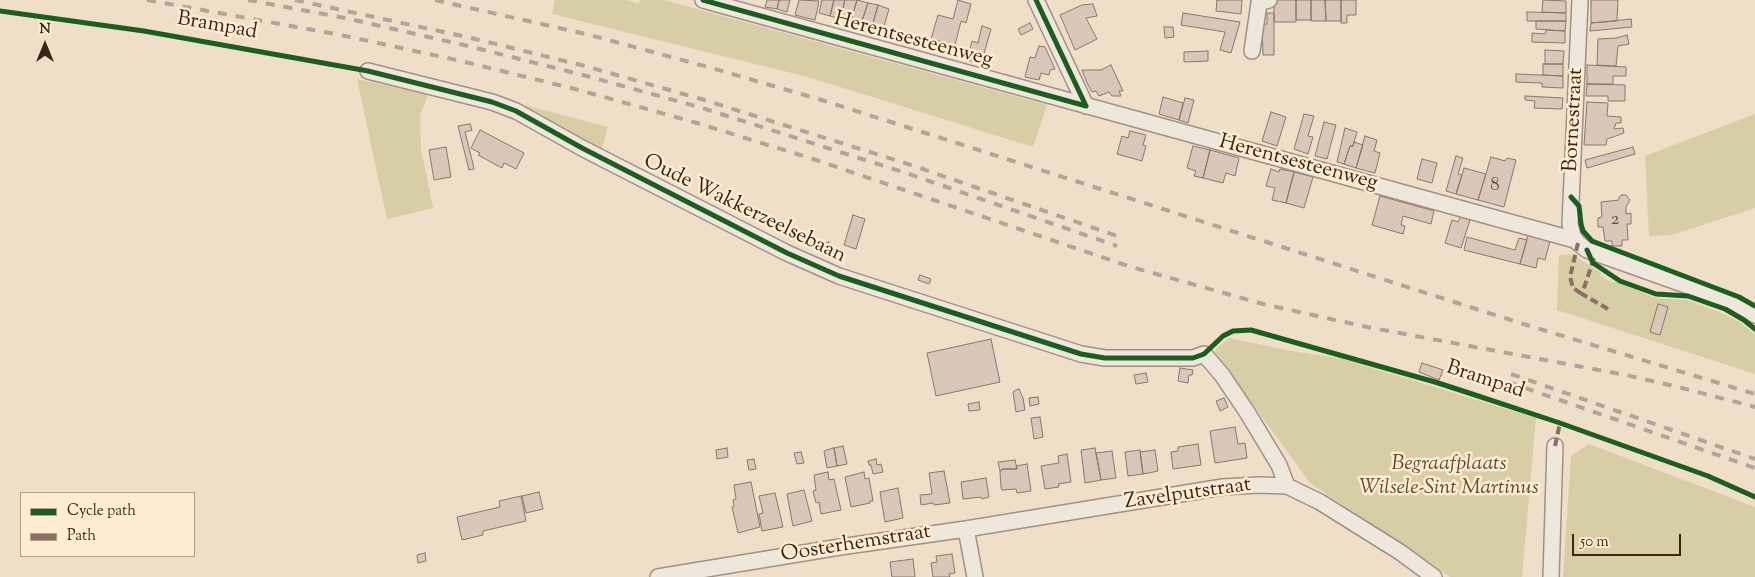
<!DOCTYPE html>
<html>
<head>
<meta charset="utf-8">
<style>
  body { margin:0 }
  #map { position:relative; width:1755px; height:577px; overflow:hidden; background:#efdec8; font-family:"Sorts Mill Goudy",serif }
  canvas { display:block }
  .legend { position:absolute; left:20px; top:492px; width:175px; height:65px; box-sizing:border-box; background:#ffecd1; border:1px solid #b19c86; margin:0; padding:6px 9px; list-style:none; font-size:15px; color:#3b2316 }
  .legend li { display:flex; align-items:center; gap:10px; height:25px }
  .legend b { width:25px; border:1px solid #b19c86 }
  .north { position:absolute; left:20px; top:20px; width:50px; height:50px; -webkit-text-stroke:4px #ffecd1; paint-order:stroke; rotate:0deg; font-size:14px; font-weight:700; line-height:20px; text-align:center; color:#3b2316 }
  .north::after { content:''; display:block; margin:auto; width:18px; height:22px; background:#3b2316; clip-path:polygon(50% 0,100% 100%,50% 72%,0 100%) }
  .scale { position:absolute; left:1572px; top:534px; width:109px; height:22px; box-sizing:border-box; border:2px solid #3b2316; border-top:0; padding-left:6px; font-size:15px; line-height:18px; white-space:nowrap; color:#3b2316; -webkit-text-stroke:4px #ffecd1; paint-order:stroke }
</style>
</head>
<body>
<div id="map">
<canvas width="1755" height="577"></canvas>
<ul class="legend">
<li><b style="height:6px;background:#1b5e20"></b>Cycle path</li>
<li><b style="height:6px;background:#8d6e63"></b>Path</li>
</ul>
<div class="north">N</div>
<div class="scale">50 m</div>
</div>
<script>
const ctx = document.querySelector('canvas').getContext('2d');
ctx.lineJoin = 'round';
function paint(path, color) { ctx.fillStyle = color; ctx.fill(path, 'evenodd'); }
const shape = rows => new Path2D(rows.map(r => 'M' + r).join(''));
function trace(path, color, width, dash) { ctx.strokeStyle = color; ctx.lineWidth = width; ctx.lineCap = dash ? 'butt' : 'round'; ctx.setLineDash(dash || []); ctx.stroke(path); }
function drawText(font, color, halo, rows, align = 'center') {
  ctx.font = font + ' "Sorts Mill Goudy",serif'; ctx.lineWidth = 5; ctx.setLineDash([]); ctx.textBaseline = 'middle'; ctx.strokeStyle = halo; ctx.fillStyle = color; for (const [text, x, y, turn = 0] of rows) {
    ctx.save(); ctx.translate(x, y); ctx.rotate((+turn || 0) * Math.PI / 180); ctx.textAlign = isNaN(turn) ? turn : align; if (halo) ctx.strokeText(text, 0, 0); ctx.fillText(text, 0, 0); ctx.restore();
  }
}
paint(shape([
  [555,0,626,0,639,4,640,0,664,0,1047,105,1033,147,808,77,552,14],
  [357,79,428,94,420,115,421,149,433,208,387,219],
  [509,101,608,127,601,151],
  [1755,114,1755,208,1672,235,1649,236,1645,156],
  [1572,254,1601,273,1600,275,1612,283,1614,281,1655,298,1687,300,1724,314,1741,323,1755,335,1755,374,1557,310,1559,255],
  [1229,338,1291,351,1339,358,1536,418,1522,577,1450,577,1310,483,1255,407,1213,354,1217,348],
  [1589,444,1755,507,1755,577,1563,577,1571,456]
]), '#d8cea6');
const building = shape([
  [767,0,779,0,777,9,765,7,767,0],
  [779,0,790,0,787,12,777,9,779,0],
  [799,0,819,1,815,20,795,15,799,0],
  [822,0,834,0,830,16,819,13,822,0],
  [834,0,845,0,840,19,830,16,834,0],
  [845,0,857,0,851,21,840,19,845,0],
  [857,0,868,3,861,24,851,21,857,0],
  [958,0,971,4,966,23,961,21,955,45,931,39,938,15,953,19,958,0],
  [1217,0,1242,0,1241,14,1216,11,1217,0],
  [1274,0,1296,0,1296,22,1274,22,1274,0],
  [1296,0,1311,0,1311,20,1296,20,1296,0],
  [1311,0,1325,0,1326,21,1311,21,1311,0],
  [1325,0,1341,0,1341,21,1326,21,1325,0],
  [1341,0,1356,0,1356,15,1347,15,1347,23,1341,23,1341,0],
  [1543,0,1566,1,1566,13,1542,12,1543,0],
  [1591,0,1618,0,1617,21,1591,23,1591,0],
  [868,3,878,5,872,27,861,24,868,3],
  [1093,4,1097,16,1086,18,1097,39,1075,50,1060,15,1082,5,1093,4],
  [878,5,889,9,883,30,872,27,878,5],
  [1527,12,1566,13,1566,21,1527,21,1527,12],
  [1183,13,1240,22,1231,53,1220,50,1225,32,1181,25,1183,13],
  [1267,13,1274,13,1274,55,1263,55,1262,24,1267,24,1267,13],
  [1631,19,1632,27,1590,31,1591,23,1631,19],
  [1536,21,1566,21,1565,31,1536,29,1536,21],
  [1030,23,1033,29,1021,35,1018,29,1030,23],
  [982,26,991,29,981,64,967,60,972,41,978,43,982,26],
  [1164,27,1173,27,1174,37,1165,38,1164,27],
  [1546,30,1565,31,1565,43,1532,42,1532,33,1545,34,1546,30],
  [1627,35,1629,44,1618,46,1616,66,1597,65,1598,39,1616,38,1627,35],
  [1039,46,1045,47,1055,69,1050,70,1049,75,1041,73,1039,80,1025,77,1030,57,1035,58,1039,46],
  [1545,50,1564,51,1563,64,1545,64,1545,50],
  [1208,51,1208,61,1184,62,1184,52,1208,51],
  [1543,64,1563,64,1563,76,1543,75,1543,64],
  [1111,65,1123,91,1119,91,1121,96,1112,96,1109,92,1099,96,1096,91,1092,92,1087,83,1082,70,1101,70,1111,65],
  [1587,65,1626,67,1626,76,1613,76,1613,84,1587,84,1587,65],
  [1516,74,1563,76,1563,88,1542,87,1542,83,1516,82,1516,74],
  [1587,84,1625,85,1625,101,1608,101,1608,96,1586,96,1587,84],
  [1525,96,1563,98,1562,109,1534,108,1535,101,1525,100,1525,96],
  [1163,97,1183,103,1179,120,1159,114,1163,97],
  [1185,98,1194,100,1188,123,1179,120,1185,98],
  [1587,102,1608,103,1607,116,1621,117,1621,123,1616,123,1614,129,1623,128,1624,133,1607,139,1606,145,1584,145,1587,102],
  [1271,112,1286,117,1277,146,1262,141,1271,112],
  [1304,114,1314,116,1308,136,1313,137,1308,154,1294,149,1304,114],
  [1324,122,1336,125,1327,159,1315,156,1324,122],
  [470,124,472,130,465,132,473,164,474,169,469,170,458,126,470,124],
  [1345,128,1357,132,1353,146,1350,146,1344,164,1337,162,1345,128],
  [480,130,524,153,516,169,504,163,502,168,478,155,480,153,471,148,480,130],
  [1130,131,1146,135,1143,145,1146,146,1142,161,1117,154,1122,136,1128,138,1130,131],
  [1365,136,1377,140,1374,151,1380,153,1375,173,1356,168,1365,136],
  [1354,142,1363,145,1356,168,1344,164,1350,146,1353,146,1354,142],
  [1193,146,1210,150,1203,178,1194,176,1196,171,1187,168,1193,146],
  [446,147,451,177,434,180,429,150,446,147],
  [1633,147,1635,154,1587,168,1585,160,1633,147],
  [1210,150,1239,158,1235,176,1226,173,1223,183,1203,178,1210,150],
  [1456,156,1463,158,1458,174,1462,175,1456,194,1446,191,1456,156],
  [1491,157,1505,161,1507,158,1516,160,1504,207,1478,200,1491,157],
  [1422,159,1437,163,1432,183,1417,179,1422,159],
  [1464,168,1486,174,1478,200,1456,194,1464,168],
  [1271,169,1279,172,1280,169,1294,172,1286,203,1272,200,1275,188,1266,186,1271,169],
  [1294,172,1313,177,1304,208,1286,203,1294,172],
  [1622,195,1626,195,1630,200,1626,207,1626,214,1631,213,1631,224,1627,224,1628,240,1622,240,1622,246,1612,246,1612,241,1605,241,1603,227,1598,227,1598,218,1602,217,1601,202,1619,200,1619,197,1622,195],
  [1380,196,1434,211,1431,224,1403,216,1401,225,1405,226,1403,234,1372,225,1380,196],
  [853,215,865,219,856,249,844,245,853,215],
  [1460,217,1470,220,1461,248,1445,243,1452,220,1458,222,1460,217],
  [1528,235,1550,241,1545,260,1538,258,1536,268,1520,264,1528,235],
  [1467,237,1515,250,1519,238,1527,240,1520,264,1464,250,1467,237],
  [829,242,831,252,824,253,823,243,829,242],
  [920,275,931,279,929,284,918,280,920,275],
  [1658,304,1668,307,1660,335,1650,332,1658,304],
  [991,339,1000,382,936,396,927,353,991,339],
  [1422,363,1443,370,1439,380,1419,372,1422,363],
  [1180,368,1193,370,1192,375,1189,375,1188,383,1178,381,1180,368],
  [1146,373,1148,382,1136,384,1134,375,1146,373],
  [1019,389,1023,398,1025,410,1016,412,1013,392,1016,390,1019,389],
  [1038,397,1039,404,1030,406,1029,398,1038,397],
  [1224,398,1228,407,1220,411,1216,401,1224,398],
  [979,402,980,410,969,411,968,404,979,402],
  [1040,417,1043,437,1034,439,1031,418,1040,417],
  [1235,427,1238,444,1245,443,1247,458,1215,463,1210,431,1235,427],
  [1198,444,1201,465,1173,469,1171,452,1178,451,1178,447,1198,444],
  [843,446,847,464,837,466,834,448,843,446],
  [727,448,728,457,717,459,716,450,727,448],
  [833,448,834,448,837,466,827,468,824,451,833,448],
  [1095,448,1101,480,1085,483,1081,450,1095,448],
  [1140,450,1143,474,1128,476,1125,452,1140,450],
  [1155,450,1158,471,1143,474,1140,452,1155,450],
  [1112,451,1116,478,1101,480,1096,453,1112,451],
  [801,452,804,463,797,464,794,453,801,452],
  [1067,454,1071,482,1058,484,1059,487,1045,489,1041,466,1059,463,1058,456,1067,454],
  [754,459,756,469,749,470,747,460,754,459],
  [876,459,877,465,881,464,883,472,873,474,871,465,869,465,868,461,876,459],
  [1015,460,1017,469,1003,469,1000,471,998,462,1015,460],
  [1027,464,1031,491,1017,493,1016,489,1002,490,1001,488,1000,471,1003,469,1017,469,1016,466,1027,464],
  [944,471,950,503,934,505,933,503,921,505,920,495,932,494,929,473,944,471],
  [828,472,829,480,834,479,841,510,821,514,819,502,816,503,813,491,816,490,814,475,828,472],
  [864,472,865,479,869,478,873,501,870,501,870,503,851,507,845,477,864,472],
  [986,478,989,497,982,499,981,497,963,499,961,482,986,478],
  [751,482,760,527,738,533,732,507,734,506,733,500,736,499,734,485,751,482],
  [898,488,903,518,885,522,880,492,898,488],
  [804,490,812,521,793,526,787,494,804,490],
  [539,492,543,509,526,513,522,496,539,492],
  [775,493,783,527,762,531,759,514,763,513,759,496,775,493],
  [521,496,526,521,483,531,483,535,462,540,457,517,500,507,499,501,521,496],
  [425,553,426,561,418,563,417,555,425,553],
  [952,554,955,573,949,574,950,577,933,577,931,563,937,562,936,556,952,554],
  [913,559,915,577,892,577,890,562,913,559]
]);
paint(building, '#dbc7b9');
trace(building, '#85796d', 1);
const minor = shape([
  [703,0,1575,240],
  [1036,0,1086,106],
  [1580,0,1570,224,1573,236,1578,243,1587,250,1719,297,1733,302,1755,315],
  [1252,51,1259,3,1269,0],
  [368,71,492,102,516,111,582,148,787,253,839,276,1081,354,1105,358,1193,358,1204,354,1222,375,1247,412,1279,465,1287,486],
  [966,529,975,577],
  [658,577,840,547,966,529,1223,487,1259,485,1287,486,1320,502,1400,552,1434,577],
  [1551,577,1555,446]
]);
trace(minor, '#9f9284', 18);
trace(minor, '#f0e7dc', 15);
trace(shape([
  [147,0,341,35,461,61,579,90,697,123,813,159,1128,266,1263,304,1367,327,1626,375,1682,388,1755,407],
  [248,0,345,18,464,45,583,75,699,107,906,173,1117,246],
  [295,0,467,37,585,66,701,99,908,164,1120,237],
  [435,0,590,35,708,67,825,101,1520,323,1755,394],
  [1511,374,1755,459],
  [1508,382,1755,468]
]), '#aea69c', 4, [9, 9]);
trace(shape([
  [1578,243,1570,277,1573,288,1582,294],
  [1594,258,1582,294,1608,309],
  [1555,446,1560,423]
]), '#8d6e63', 4, [8, 4]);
trace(shape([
  [703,0,1086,106],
  [1036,0,1086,106],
  [0,11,144,31,368,71,492,102,516,111,582,148,787,253,839,276,1081,354,1105,358,1193,358,1204,354,1223,336,1233,331,1251,330,1435,382,1466,392,1560,423,1708,476,1755,497],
  [1571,197,1579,206,1581,224,1583,231,1592,241,1739,297,1755,306],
  [1587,250,1593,263,1620,281,1656,294,1688,296,1725,309,1744,320,1755,329]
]), '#1b5e20', 5);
drawText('19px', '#644d40', null, [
  ["8",1495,187],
  ["2",1615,221]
]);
drawText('21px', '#3b2316', '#ffecd1', [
  ["Brampad",217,27,10],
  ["Herentsesteenweg",913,41,15],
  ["Bornestraat",1575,120,-87],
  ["Herentsesteenweg",1298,164,15],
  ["Oude Wakkerzeelsebaan",744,210,26],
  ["Brampad",1485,381,18],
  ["Zavelputstraat",1188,495,-8],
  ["Oosterhemstraat",856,545,-9]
]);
drawText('italic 21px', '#5e4a33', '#ffecd1', [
  ["Begraafplaats",1449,465],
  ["Wilsele-Sint Martinus",1449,489]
]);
</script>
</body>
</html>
